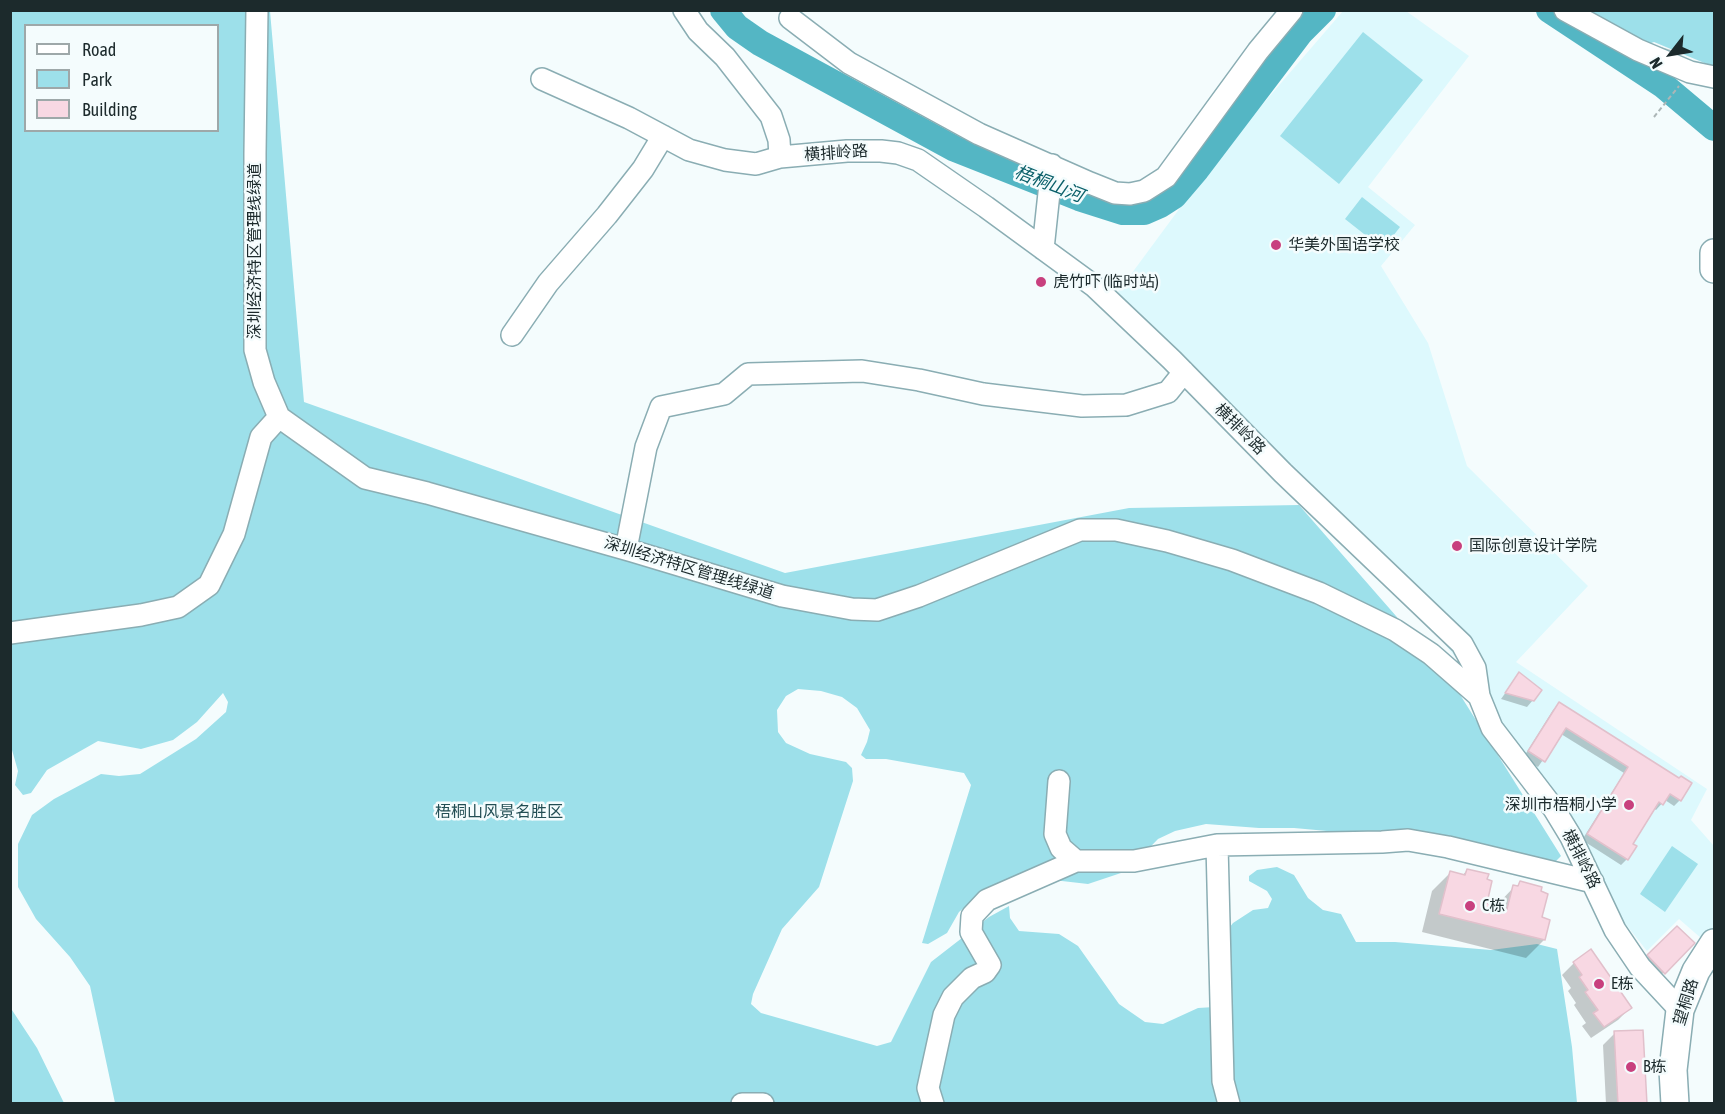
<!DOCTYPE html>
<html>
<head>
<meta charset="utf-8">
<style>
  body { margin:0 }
  #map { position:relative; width:1725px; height:1114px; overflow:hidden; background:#f4fcfd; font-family:"Asap Condensed",sans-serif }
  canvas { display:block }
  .frame { position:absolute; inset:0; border:12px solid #1c2a2c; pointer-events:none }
  .legend { position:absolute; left:24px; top:24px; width:195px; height:108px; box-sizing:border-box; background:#f4fcfd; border:2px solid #9ea8a9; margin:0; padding:8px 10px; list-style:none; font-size:18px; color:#1c2a2c }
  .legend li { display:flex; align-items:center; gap:12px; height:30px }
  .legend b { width:30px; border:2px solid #9ea8a9 }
  .north { position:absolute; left:1641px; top:24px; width:60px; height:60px; -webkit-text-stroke:4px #f4fcfd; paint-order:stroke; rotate:239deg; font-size:16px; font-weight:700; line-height:24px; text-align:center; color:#1c2a2c }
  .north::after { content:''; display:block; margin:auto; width:21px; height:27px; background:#1c2a2c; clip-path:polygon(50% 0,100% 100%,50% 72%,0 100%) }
</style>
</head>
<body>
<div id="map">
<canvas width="1725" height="1114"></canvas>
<div class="frame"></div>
<ul class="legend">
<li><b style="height:8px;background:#fff"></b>Road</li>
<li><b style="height:16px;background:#9de0ea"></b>Park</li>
<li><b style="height:16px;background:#f8d8e3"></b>Building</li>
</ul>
<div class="north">N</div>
</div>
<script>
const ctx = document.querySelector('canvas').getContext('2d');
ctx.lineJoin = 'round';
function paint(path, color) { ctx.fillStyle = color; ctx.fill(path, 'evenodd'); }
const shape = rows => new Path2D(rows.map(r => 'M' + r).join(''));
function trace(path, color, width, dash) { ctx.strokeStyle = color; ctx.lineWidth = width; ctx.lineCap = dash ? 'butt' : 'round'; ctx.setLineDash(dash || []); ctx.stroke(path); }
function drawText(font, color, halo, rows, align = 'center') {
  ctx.font = font + ' "Asap Condensed","Noto Sans SC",sans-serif'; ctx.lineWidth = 5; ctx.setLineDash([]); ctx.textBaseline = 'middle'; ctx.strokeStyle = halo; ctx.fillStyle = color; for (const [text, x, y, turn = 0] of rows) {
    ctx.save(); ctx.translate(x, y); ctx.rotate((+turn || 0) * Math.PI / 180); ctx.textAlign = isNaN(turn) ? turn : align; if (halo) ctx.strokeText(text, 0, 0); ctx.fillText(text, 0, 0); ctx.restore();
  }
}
paint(shape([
  [1343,11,1406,11,1469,56,1368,187,1415,225,1381,266,1428,343,1467,466,1588,586,1516,662,1707,789,1691,820,1714,846,1714,935,1709,945,1679,919,1647,951,1616,912,1499,727,1482,691,1335,506,1312,488,1115,296,1219,155]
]), '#ddf9fd');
paint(shape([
  [10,11,270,11,304,402,785,573,1129,508,1299,505,1396,616,1459,693,1561,856,1555,862,1483,844,1395,832,1371,835,1294,828,1259,828,1206,824,1175,831,1158,839,1127,871,1088,884,1027,877,983,891,959,912,947,933,928,944,922,943,971,785,964,773,886,759,866,759,861,755,867,742,870,730,857,708,842,697,821,691,798,689,786,696,777,710,778,732,786,743,810,754,846,762,852,768,853,781,819,887,782,929,753,994,751,1004,761,1013,877,1046,891,1042,931,962,989,917,1009,906,1010,918,1019,931,1059,934,1078,946,1119,1004,1145,1022,1163,1024,1198,1008,1231,1006,1232,998,1226,932,1233,923,1253,910,1268,908,1272,899,1267,891,1249,881,1249,876,1257,870,1277,867,1294,875,1308,898,1323,910,1341,914,1356,942,1395,942,1491,950,1537,944,1557,949,1572,1047,1577,1103,115,1103,90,986,70,957,36,919,18,887,18,844,32,815,54,799,101,774,119,776,140,774,196,739,226,712,228,702,223,693,197,722,173,740,141,749,98,741,47,770,31,793,23,795,15,785,18,771,10,743],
  [26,26,218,26,218,130,26,130],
  [1578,11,1714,11,1714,67,1654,42,1640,47],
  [1363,32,1423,80,1339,184,1280,136],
  [1362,197,1400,227,1383,249,1345,219],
  [1672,846,1698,864,1665,912,1640,894],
  [10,1007,37,1048,64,1103,11,1103]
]), '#9de0ea');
paint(shape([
  [1654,45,1678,52,1674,56,1652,47],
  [1519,674,1533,700,1527,707,1501,699],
  [1559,704,1680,800,1674,806,1665,800,1656,810,1653,808,1630,844,1627,859,1621,865,1582,840,1624,773,1561,734,1538,767,1523,758,1553,710],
  [1467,870,1485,905,1495,907,1514,887,1516,887,1520,883,1540,919,1544,940,1526,958,1422,932,1432,891,1450,873,1462,876],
  [1677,928,1693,943,1658,978,1643,962],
  [1574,963,1630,1008,1618,1020,1591,1038,1582,1026,1586,1023,1574,1005,1576,1003,1568,991,1571,988,1562,975],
  [1615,1033,1646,1104,1606,1104,1603,1045]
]), '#0003');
trace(shape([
  [723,10,737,27,760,43,955,149,1079,198,1123,212,1144,212,1160,205,1174,196,1197,169,1301,32,1323,10],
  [1549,10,1664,86,1714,128]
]), '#54b6c4', 26);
const building = shape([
  [1519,672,1542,690,1534,701,1505,693,1519,672],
  [1559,702,1679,778,1681,776,1692,783,1681,801,1670,794,1663,805,1659,802,1633,844,1637,846,1628,860,1587,834,1628,767,1566,728,1545,762,1528,751,1559,702],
  [1467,869,1489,874,1487,879,1492,881,1487,903,1507,909,1513,885,1518,886,1520,881,1542,887,1541,891,1548,894,1542,917,1550,920,1545,940,1439,914,1450,871,1465,875,1467,869],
  [1677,926,1695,943,1665,974,1647,955,1677,926],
  [1591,949,1632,1008,1604,1027,1593,1013,1598,1010,1585,992,1588,990,1579,977,1582,975,1573,962,1591,949],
  [1643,1030,1647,1104,1618,1104,1614,1031,1643,1030]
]);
paint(building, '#f8d8e3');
trace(building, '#e1c0cb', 1.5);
const minor = shape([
  [257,10,255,153,255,350,264,382,279,417,365,478,427,493,632,551,782,596,852,609,877,610,919,596,1080,530,1116,530,1167,541,1232,560,1319,593,1395,630,1431,654,1479,696],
  [684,10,698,31,725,57,771,116,779,140,780,157,847,151,881,151,898,153,918,160,986,207,1094,286,1172,360,1283,473,1462,644,1475,668,1479,696,1492,728,1554,809,1571,837,1615,930,1640,967,1680,1010],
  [1565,10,1638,50,1690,72,1714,77],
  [790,18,849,63,979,134,1090,183,1115,193,1130,194,1144,191,1166,177,1258,51,1292,10],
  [542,79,629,118,689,150,725,160,756,164,780,157],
  [1043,249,1052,165],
  [512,335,548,283,607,215,643,169,663,136],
  [626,549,646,447,661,407,724,394,748,374,862,371,919,380,983,394,1082,406,1126,405,1168,392,1184,372],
  [10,633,141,615,178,607,209,585,234,534,261,437,279,417],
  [1059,781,1055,834,1061,848,1076,861],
  [1217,845,1223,1081,1229,1104],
  [742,1104,763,1104],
  [933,1104,928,1088,944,1015,953,997,972,978,985,972,990,965,971,932,972,916,987,900,1076,861,1134,861,1217,845,1382,842,1408,840,1448,847,1593,882]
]);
const major = shape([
  [1714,253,1714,269],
  [1675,1104,1673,1070,1680,1010,1696,971,1714,943]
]);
trace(minor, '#8aadb3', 24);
trace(major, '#8aadb3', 30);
trace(shape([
  [1654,117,1679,86]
]), '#acb6b7', 2, [4.5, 3]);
trace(minor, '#fff', 21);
trace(major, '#fff', 27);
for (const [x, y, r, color] of [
  [1276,245,6,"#c8407e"],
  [1041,282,6,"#c8407e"],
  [1457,546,6,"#c8407e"],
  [1629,805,6,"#c8407e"],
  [1470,906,6,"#c8407e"],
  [1599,984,6,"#c8407e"],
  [1631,1067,6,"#c8407e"]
]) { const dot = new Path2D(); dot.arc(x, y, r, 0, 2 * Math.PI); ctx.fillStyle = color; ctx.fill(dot); trace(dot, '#f4fcfd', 2); }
drawText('16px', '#1c2a2c', '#f4fcfd', [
  ["横排岭路",836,153,-4],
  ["深圳经济特区管理线绿道",255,251,-90],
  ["横排岭路",1240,429,45],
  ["深圳经济特区管理线绿道",689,568,17],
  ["横排岭路",1581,859,63],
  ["望桐路",1686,1002,-73]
]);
drawText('16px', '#1c2a2c', '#f4fcfd', [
  ["华美外国语学校",1288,245],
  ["虎竹吓 (临时站)",1053,282],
  ["国际创意设计学院",1469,546],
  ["深圳市梧桐小学",1617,805,"right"],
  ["C栋",1482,906],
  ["E栋",1611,984],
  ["B栋",1643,1067]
], 'left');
drawText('16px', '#224e54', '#f4fcfd', [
  ["梧桐山风景名胜区",499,812]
]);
drawText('italic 18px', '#0b606a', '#f4fcfd', [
  ["梧桐山河",1049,184,21]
]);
</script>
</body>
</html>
